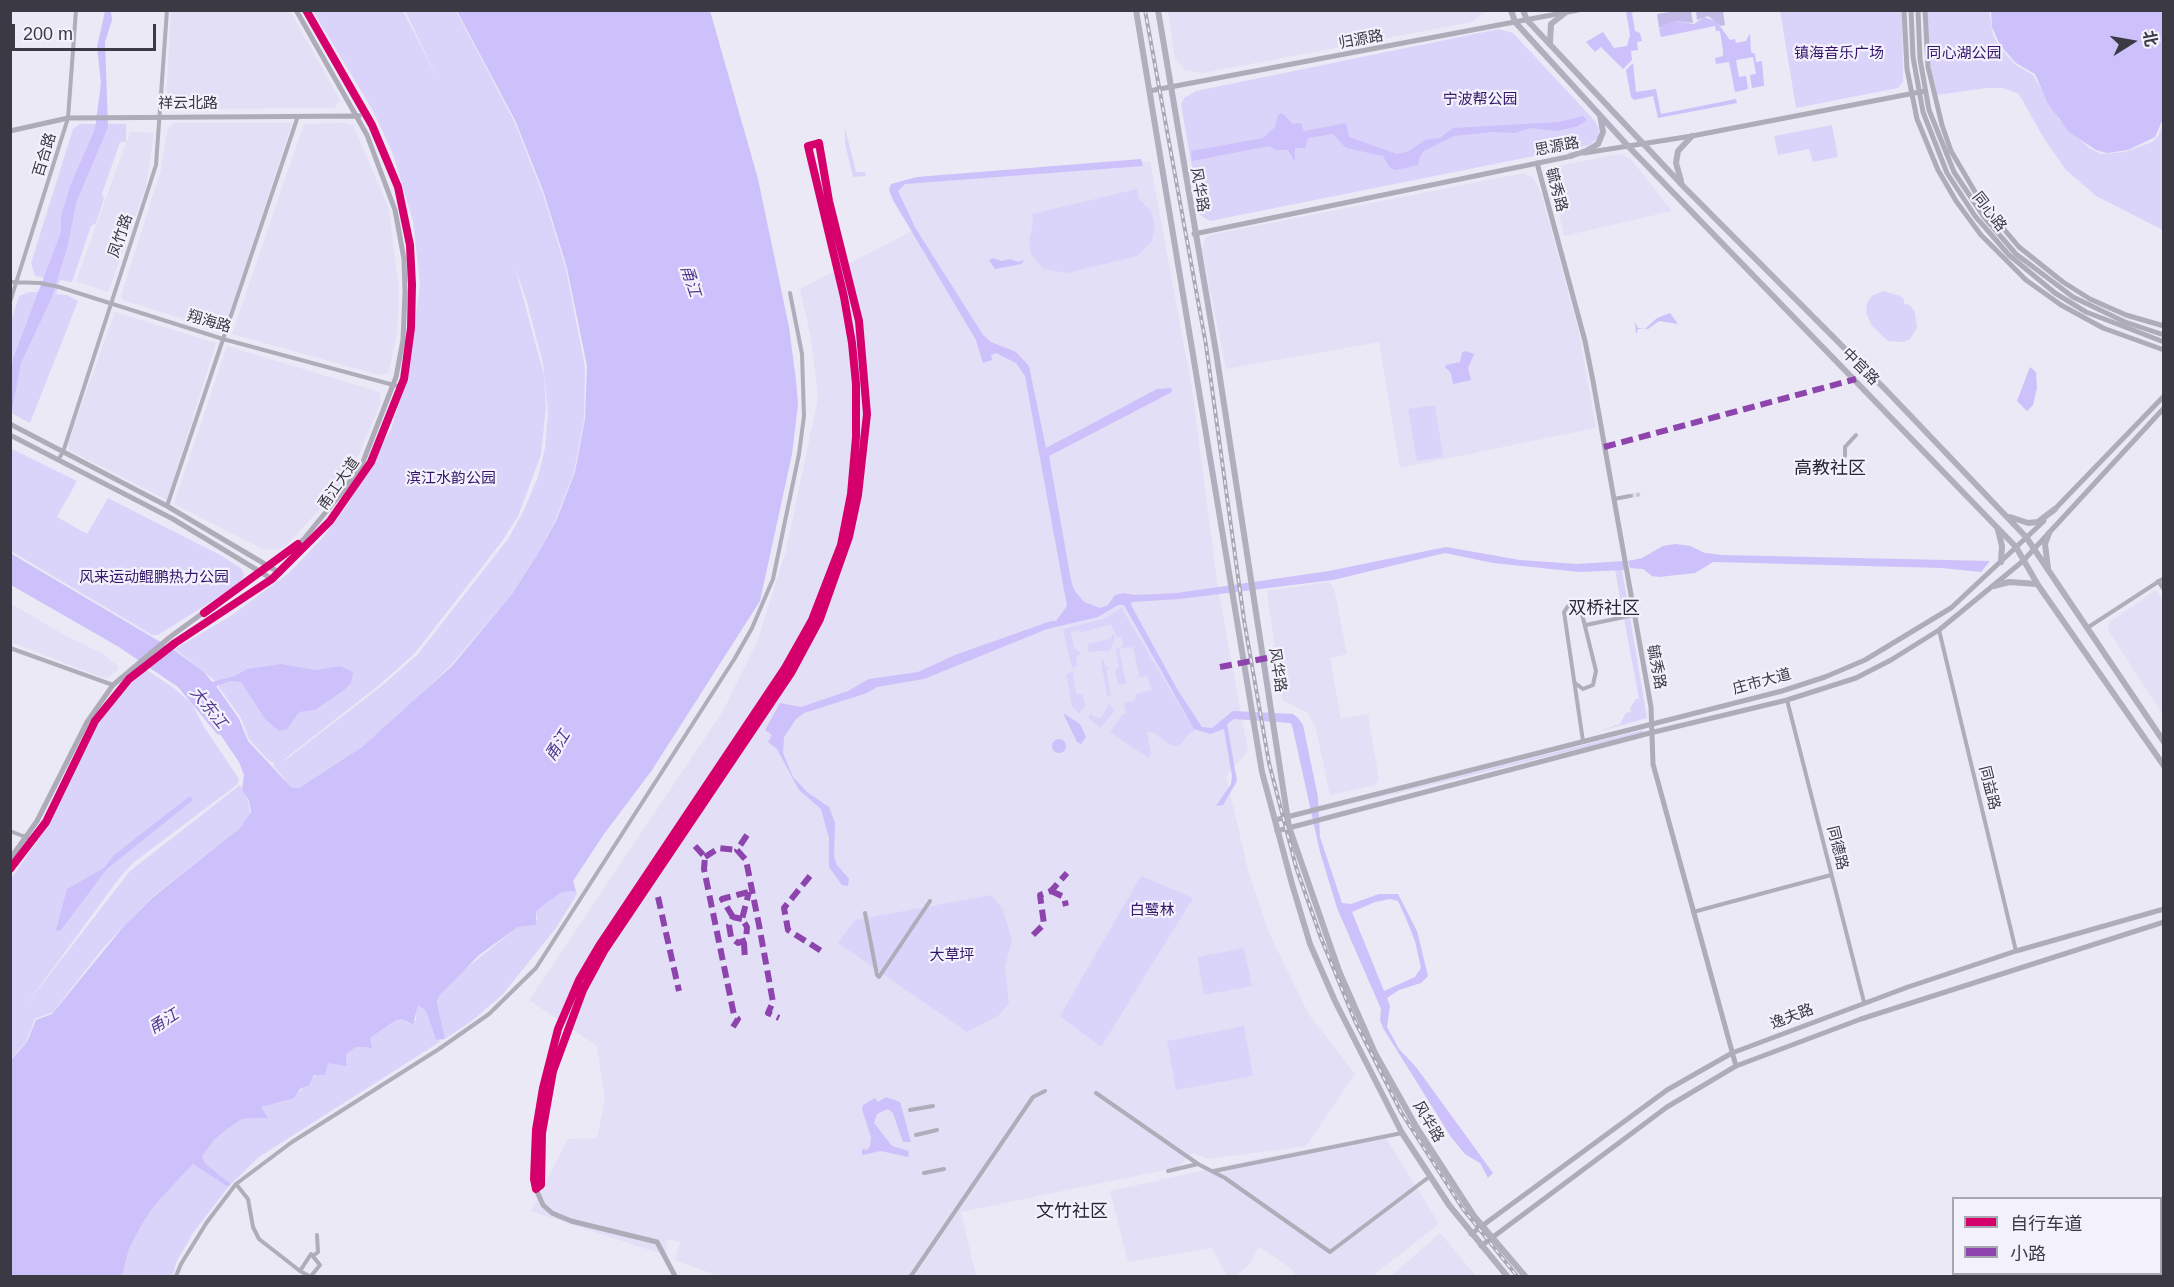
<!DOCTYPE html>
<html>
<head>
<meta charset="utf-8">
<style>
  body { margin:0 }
  #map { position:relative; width:2174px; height:1287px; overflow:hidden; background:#eae9f5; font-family:Helvetica,"Noto Sans SC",sans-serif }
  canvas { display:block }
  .frame { position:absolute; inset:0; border:12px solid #3b3943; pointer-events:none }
  .legend { position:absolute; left:1952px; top:1197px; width:210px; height:78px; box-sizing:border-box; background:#f3f2fc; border:2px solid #a9a8b2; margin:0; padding:8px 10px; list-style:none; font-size:18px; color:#3b3943 }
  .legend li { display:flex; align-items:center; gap:12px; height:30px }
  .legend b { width:30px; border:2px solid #a9a8b2 }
  .north { position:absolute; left:2102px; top:12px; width:60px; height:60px; -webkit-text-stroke:4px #f3f2fc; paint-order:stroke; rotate:79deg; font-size:16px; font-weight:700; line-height:24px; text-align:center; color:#3b3943 }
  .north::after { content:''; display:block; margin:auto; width:21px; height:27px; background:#3b3943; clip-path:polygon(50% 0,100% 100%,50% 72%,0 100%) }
  .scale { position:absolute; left:12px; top:24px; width:144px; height:27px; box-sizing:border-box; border:3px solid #3b3943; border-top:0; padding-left:8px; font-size:18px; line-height:21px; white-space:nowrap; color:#3b3943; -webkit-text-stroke:4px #f3f2fc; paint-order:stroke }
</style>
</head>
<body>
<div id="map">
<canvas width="2174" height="1287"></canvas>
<div class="frame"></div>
<ul class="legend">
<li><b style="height:8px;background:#d6006c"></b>自行车道</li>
<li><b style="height:8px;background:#8e44ad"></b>小路</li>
</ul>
<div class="north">北</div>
<div class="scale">200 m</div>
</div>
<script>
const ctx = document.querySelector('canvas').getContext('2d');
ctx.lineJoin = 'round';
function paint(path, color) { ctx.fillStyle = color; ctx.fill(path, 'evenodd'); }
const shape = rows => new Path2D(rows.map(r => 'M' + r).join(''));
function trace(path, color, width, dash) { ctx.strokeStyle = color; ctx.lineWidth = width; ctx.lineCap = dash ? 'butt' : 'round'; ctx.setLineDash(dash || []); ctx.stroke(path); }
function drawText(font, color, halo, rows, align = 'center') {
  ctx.font = font + ' Helvetica,"Noto Sans SC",sans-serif'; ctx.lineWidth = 4.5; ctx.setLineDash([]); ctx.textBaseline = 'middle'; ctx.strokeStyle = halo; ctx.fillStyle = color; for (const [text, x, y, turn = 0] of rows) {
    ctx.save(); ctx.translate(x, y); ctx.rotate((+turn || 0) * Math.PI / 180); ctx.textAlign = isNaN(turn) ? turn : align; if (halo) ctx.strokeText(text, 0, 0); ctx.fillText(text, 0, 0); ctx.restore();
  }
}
paint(shape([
  [171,11,290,11,340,100,334,108,171,109,166,102],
  [1168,11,1168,10,1487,11,1471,22,1203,73,1185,70,1175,58],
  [175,123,292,123,224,329,219,330,123,300,121,296,161,170,168,128],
  [346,123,353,125,389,209,399,292,397,334,388,373,380,375,232,334,304,124],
  [130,132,154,133,146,187,108,292,76,281],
  [1620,154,1630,158,1672,211,1564,236,1551,176,1553,167],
  [1150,161,1192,389,1218,589,1248,751,1226,776,1249,874,1269,933,1309,1015,1355,1074,1306,1146,1209,1159,1193,1153,1178,1167,961,1212,976,1276,719,1276,675,1260,680,1242,668,1239,665,1255,531,1211,568,1139,597,1138,605,1100,597,1046,529,1000,723,711,757,642,786,551,818,398,811,338,800,289,916,229,901,201,898,186,912,181],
  [1524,173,1534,179,1541,193,1579,333,1596,428,1400,468,1379,342,1226,369,1202,250,1205,239,1210,235],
  [115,312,216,343,167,500,69,450,69,441],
  [227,346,379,392,381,402,359,454,338,489,286,546,276,550,263,549,174,504],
  [1329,582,1334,588,1347,654,1330,658,1341,718,1368,714,1379,780,1375,785,1330,795,1316,729,1308,713,1282,700,1267,591],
  [2156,590,2163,601,2163,715,2108,630,2110,622],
  [10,603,66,636,101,653,118,666,118,670,107,678,101,677,11,642],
  [1384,1135,1439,1224,1372,1276,1297,1276,1289,1267,1259,1247,1249,1265,1235,1276,1227,1276,1212,1248,1128,1262,1110,1191,1256,1159],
  [1440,1233,1476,1276,1391,1276]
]), '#e3dff6');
paint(shape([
  [313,11,403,11,440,83,405,11,456,11,514,121,543,194,566,269,585,367,584,420,574,472,556,519,537,555,512,594,451,665,409,706,362,747,299,788,291,787,273,765,275,763,269,761,249,739,241,718,214,680,175,649,232,615,289,573,323,537,348,504,391,429,408,373,420,284,413,221,393,154,372,109],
  [515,268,527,302,543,364,548,412,545,448,538,477,524,510,508,539,418,654,384,684,288,758,281,762,378,686,415,653,503,540,518,516,541,455,546,407,544,375],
  [1780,11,1902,11,1903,82,1898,88,1796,108],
  [1927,11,1989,11,1993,35,2000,48,2016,65,2033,75,2059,120,2089,148,2101,154,2125,152,2152,142,2158,136,2163,123,2163,230,2096,196,2066,170,2043,137,2019,94,2003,88,1986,88,1937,95,1930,64],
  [1499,29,1513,33,1595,121,1599,129,1598,138,1589,145,1210,221,1200,215,1181,104,1184,98,1196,91],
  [80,124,126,124,126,142,120,142,102,194,104,199,96,223,91,226,72,282,60,280,56,294,67,295,78,301,30,423,11,413,11,321,19,296,29,292,38,292,45,278,35,276,31,263,73,129],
  [1832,125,1838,157,1813,162,1809,149,1778,155,1774,136],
  [845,128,856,172,865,172,866,176,853,177,845,143],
  [1137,189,1139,199,1151,211,1155,225,1152,241,1137,256,1067,273,1044,269,1037,262,1031,254,1029,242,1033,222,1032,214],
  [1883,291,1900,296,1904,299,1904,304,1910,305,1915,312,1917,328,1909,340,1901,342,1888,341,1872,326,1866,313,1867,303,1872,296],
  [1435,405,1443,457,1417,461,1408,409],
  [10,448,77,481,57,517,87,534,108,498,222,556,242,569,244,576,239,584,158,635,152,635,11,551],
  [1615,570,1622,570,1647,718,1597,732,1620,724,1626,713,1631,712,1630,708,1636,699,1639,699],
  [1125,606,1122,609,1195,731,1190,733,1179,746,1172,746,1152,732,1147,732,1151,754,1148,758,1110,732,1123,714,1126,713,1124,703,1135,700,1136,694,1152,690,1147,676,1136,678,1139,676,1133,647,1119,649,1126,684,1118,685,1115,671,1119,667,1116,649,1123,646,1122,637,1125,635,1117,638,1111,624,1079,633,1079,630,1071,632,1074,648,1082,654,1076,656,1077,666,1072,668,1063,629,1103,619],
  [1113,633,1115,639,1110,650,1089,652,1087,644,1111,639],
  [1104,660,1105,666,1111,668,1106,669,1111,695,1107,696,1101,661],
  [145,669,174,688,192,704,204,727,239,779,238,784,134,862,120,877,26,1005,130,871,240,785,248,801,250,814,240,828,151,898,103,948,53,1012,35,1019,26,1042,11,1059,11,879,47,827,95,729,112,704],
  [1073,671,1076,694,1083,695,1085,706,1079,713,1072,706,1066,674],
  [1107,703,1115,710,1100,728,1088,717,1092,711,1091,715,1100,719,1108,707],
  [1643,730,1644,733,1327,810],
  [1141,876,1193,898,1101,1047,1060,1016],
  [576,891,577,894,556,928,503,994,473,1020,445,1039,437,1002,439,996,455,977,518,927,537,920,536,912,541,907,562,892],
  [991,895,1003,909,1012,940,1005,967,1009,1003,998,1016,967,1032,838,943,855,920],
  [1244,948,1252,986,1204,995,1197,957],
  [418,1005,426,1011,436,1040,441,1041,259,1157,231,1184,205,1163,202,1157,213,1141,226,1130,242,1119,258,1119,261,1107,298,1093,328,1063,348,1063,346,1054,356,1047,368,1048,370,1038,396,1020,402,1018,409,1024,416,1020,416,1009],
  [1244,1026,1253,1076,1176,1090,1167,1041],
  [193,1164,228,1187,193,1233,177,1261,172,1276,122,1276,129,1249,142,1224,154,1206]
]), '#dbd4fa');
paint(shape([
  [1676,11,1691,11,1693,23,1675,21,1659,28,1657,14],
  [1696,11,1723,11,1725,25,1721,26,1708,16,1697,20]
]), '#c4bbe9');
paint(shape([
  [105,11,111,11,112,20,105,42,108,127,76,203,68,245,52,297,21,363,11,415,11,373,13,359,61,232,61,216,71,184,95,129,101,83,97,47],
  [457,11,710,11,758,179,789,327,796,381,798,405,792,454,760,601,652,770,604,834,573,881,576,891,562,892,541,907,536,912,536,925,518,927,479,955,439,996,437,1002,445,1039,436,1040,426,1011,418,1005,413,1025,402,1019,396,1020,370,1038,372,1048,356,1047,346,1054,347,1066,328,1063,325,1075,314,1075,309,1085,300,1089,294,1098,261,1107,268,1118,242,1119,226,1130,213,1141,202,1157,205,1163,231,1184,228,1187,193,1164,154,1206,142,1224,129,1249,122,1276,11,1276,11,1060,27,1042,36,1020,52,1014,124,926,152,898,240,828,251,812,249,801,242,790,244,775,239,762,220,734,218,735,178,687,119,647,11,585,10,553,174,650,204,672,212,682,235,676,247,669,281,664,315,670,340,666,353,672,351,683,344,690,315,710,299,712,287,729,279,731,265,719,241,682,230,681,216,686,239,719,248,741,291,787,299,788,362,747,452,666,512,594,537,555,557,519,575,472,585,419,587,366,567,268,544,193,515,120],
  [1626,11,1637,11,1632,13,1635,31,1640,33,1642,41,1637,42,1638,50,1631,51,1632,60,1623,69,1601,47,1595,52,1586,42,1603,32,1614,48,1627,46,1630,35],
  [1991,11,2163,11,2163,119,2155,137,2128,150,2107,153,2096,150,2069,132,2048,104,2035,74,2016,63,2000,45,1992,27],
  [1704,17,1717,22,1730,40,1735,39,1736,43,1746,41,1750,33,1751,52,1755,54,1756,62,1762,61,1764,86,1752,88,1750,75,1756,74,1753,57,1736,60,1739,77,1746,76,1748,89,1735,92,1729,62,1716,64,1715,58,1723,56,1723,50,1720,31,1716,31,1715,26,1661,37,1659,29,1666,24,1674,21,1694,24],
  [1633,63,1636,92,1656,89,1661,114,1736,99,1737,103,1658,118,1653,96,1634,100,1631,97,1626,70],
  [1282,113,1293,124,1301,123,1304,131,1346,123,1349,137,1397,154,1409,151,1425,140,1440,138,1453,128,1558,122,1583,116,1587,120,1578,126,1558,131,1530,128,1515,133,1493,132,1454,136,1424,151,1420,156,1418,165,1396,170,1390,168,1383,156,1346,148,1333,134,1308,138,1305,148,1295,148,1295,162,1288,150,1276,150,1269,146,1192,161,1191,151,1263,138,1275,127,1278,115],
  [1141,159,1143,166,905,184,898,191,916,229,983,335,991,342,1016,352,1029,366,1046,448,1157,389,1171,388,1172,392,1049,456,1071,580,1074,590,1084,602,1100,608,1108,605,1115,595,1123,593,1135,595,1177,593,1329,571,1446,547,1520,560,1577,564,1624,561,1625,570,1580,572,1493,563,1445,553,1333,580,1179,599,1132,602,1131,605,1177,689,1202,727,1212,728,1233,711,1293,714,1298,718,1303,725,1318,797,1320,837,1342,903,1351,904,1379,894,1398,894,1417,931,1428,976,1421,983,1399,990,1387,998,1390,1006,1387,1027,1399,1049,1416,1067,1493,1173,1488,1178,1480,1163,1465,1154,1451,1137,1383,1028,1380,1020,1381,1009,1337,908,1320,852,1292,725,1290,723,1234,719,1227,724,1237,781,1223,805,1216,806,1231,784,1232,776,1224,729,1210,734,1194,729,1124,605,1118,605,1098,617,1047,629,924,679,877,687,867,693,804,713,796,719,784,737,783,753,793,777,807,792,829,807,835,823,834,857,837,865,849,879,848,886,842,885,829,867,829,838,821,809,799,790,777,749,768,742,772,735,765,730,780,703,801,707,848,691,869,679,918,672,955,655,1051,621,1056,621,1067,606,1025,376,1016,363,996,353,991,355,992,360,983,363,976,340,893,200,889,190,891,184,917,177],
  [1390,899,1398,901,1405,916,1415,941,1421,968,1415,977,1384,991,1352,912,1375,902],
  [993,258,1001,261,1010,259,1018,262,1024,260,1021,264,995,269,989,260],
  [1670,313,1678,324,1659,321,1648,329,1638,329,1636,334,1635,322,1638,328,1645,329,1657,318],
  [1465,351,1474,354,1468,368,1471,380,1453,384,1451,373,1445,367,1446,365,1460,362,1462,353],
  [2030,367,2036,372,2037,388,2033,405,2027,411,2017,401],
  [1675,544,1690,546,1705,553,1722,555,1990,561,1981,572,1942,568,1713,562,1695,573,1659,577,1652,576,1643,569,1630,568,1628,561,1642,558,1663,546],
  [1063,713,1080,724,1086,737,1081,744,1077,742],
  '1052 746a7 7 0 1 1 14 0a7 7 0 1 1-14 0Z',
  [190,796,193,800,107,869,60,931,56,930,67,889,104,868,114,855],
  [886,1097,900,1102,911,1142,903,1142,893,1113,888,1109,877,1114,874,1123,892,1146,909,1151,908,1157,881,1151,862,1155,862,1149,867,1150,870,1146,871,1137,862,1109,863,1105,875,1098,878,1102]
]), '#ccc1fa');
trace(shape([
  [1630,496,1642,494]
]), '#c7c6d1', 4, [4, 2]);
trace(shape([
  [10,282,40,283,59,287,223,339,401,387],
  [10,302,68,118,76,10],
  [1845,456,1845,447,1856,435],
  [58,460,63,452,156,165,167,10],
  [1614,499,1630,496],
  [167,506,298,116],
  [2158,581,2164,590],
  [1586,625,1634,615],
  [2087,628,2164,578],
  [1939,630,2016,951],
  [10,648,113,685],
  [1575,683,1583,689,1593,685,1596,671,1580,606,1568,606,1564,612,1583,741],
  [1787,700,1864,1002],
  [10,831,33,840],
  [1693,912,1831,875],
  [865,913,877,975],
  [879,977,930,901],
  [1096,1093,1198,1164,1168,1171],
  [910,1110,933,1106],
  [916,1135,937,1130],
  [1198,1164,1225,1178,1330,1252,1429,1177],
  [1214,1171,1402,1133],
  [924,1173,944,1169],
  [236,1184,248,1199,253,1227,259,1239,300,1271],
  [313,1256,318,1252,317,1235],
  [176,1276,181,1264,207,1222,236,1184,292,1142,439,1049,489,1014,536,968,735,658,752,628,773,579,799,454,804,416,802,354,790,293],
  [309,1276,300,1271,311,1254,320,1265,311,1276],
  [911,1276,1033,1097,1045,1091]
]), '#aeadb9', 4);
trace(shape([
  [1904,10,1907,69,1917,119,1938,170,1956,201,1981,235,2026,280,2061,305,2103,328,2164,350],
  [1911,10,1913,57,1923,112,1947,173,1975,216,2009,255,2055,293,2086,312,2164,342],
  [1918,10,1920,59,1929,110,1954,172,1984,217,2016,254,2073,297,2125,322,2164,335],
  [1925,10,1928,67,1942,125,1951,151,1981,202,2019,247,2063,282,2090,299,2126,315,2164,326],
  [1149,91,1578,10],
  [10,131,68,118,359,116],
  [819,143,829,201,859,321,867,414,858,495,849,537,820,619,791,673,604,951,583,990,553,1071,542,1133,541,1185,536,1189,534,1179,536,1130,543,1088,558,1029,579,980,599,946,785,668,812,620,841,545,851,494,856,437,856,384,852,343,844,297,808,146,819,143],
  [1584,153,1692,136,1925,91],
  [1537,163,1585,341,1593,381,1651,707,1653,764,1736,1066],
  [1194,234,1572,156],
  [10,424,167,506,280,573],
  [10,435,173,519,272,579],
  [2052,512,2164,396],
  [1275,820,1782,691,1825,677,1865,660,1951,608,2044,521],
  [1277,831,1650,733,1787,700,1856,678,1891,660,1939,630,2023,561,2164,408],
  [10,859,37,821,87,722,113,685,170,637,303,540,339,496,361,467,396,377,403,340,405,292,404,259,395,210,367,135,296,10],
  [10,869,46,822,95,721,129,679,175,643,272,579,330,521,371,462,404,379,411,328,412,285,410,245,398,187,372,125,306,10],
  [536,1189,543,1205,552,1213,571,1221,657,1242,675,1276],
  [1471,1234,1667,1090,1732,1053,1908,987,2016,951,2164,909],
  [1481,1246,1667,1107,1736,1066,1861,1019,2164,922]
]), '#aeacb9', 5);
trace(shape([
  [1136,10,1262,772,1292,884,1310,944,1335,1001,1402,1133,1449,1205,1507,1276],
  [1158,10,1216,352,1289,827,1339,971,1375,1053,1417,1128,1474,1216,1525,1276],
  [1511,10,1515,22,1628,146,2016,547,2038,585,2164,766],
  [1523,10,1527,20,1684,187,1885,389,2026,537,2164,742],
  [1550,42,1551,24,1565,13],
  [1570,156,1586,151,1598,144,1603,132,1600,115],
  [1681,181,1676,163,1678,151,1692,136],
  [2010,517,2028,523,2038,522,2055,509],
  [1998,530,2002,546,2001,562],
  [2048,568,2045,544,2049,533],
  [1994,586,2009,582,2037,584],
  [2160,1261,2164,1259]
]), '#b1afbd', 6);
trace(shape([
  [2160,1270,2164,1269],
  [2137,1276,2141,1274],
  [2149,1276,2154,1274]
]), '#aca9b8', 7);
const rail = shape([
  [1145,10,1206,345,1244,620,1269,763,1296,867,1321,938,1355,1021,1401,1112,1463,1209,1517,1276]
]);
trace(rail, '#a9a8b3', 4);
trace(rail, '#f3f2fc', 1.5, [4.5]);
trace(shape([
  [1604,447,1856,379],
  [1220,667,1272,657],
  [747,835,737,850,746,860,759,925,773,1002,768,1013,779,1018],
  [695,846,705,857,704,869,734,1015,738,1019,733,1027],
  [705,857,719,848,737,850],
  [810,876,784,908,788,930,823,952],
  [1051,891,1064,897,1066,906],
  [658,897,679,991],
  [733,917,722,899,752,891],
  [742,919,733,917,729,925,731,937,738,943,746,940,747,927,742,919,749,892],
  [1033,935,1044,924,1040,895,1051,891,1067,873],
  [744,943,745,960]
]), '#8e44ad', 6, [12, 6]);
trace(shape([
  [819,143,829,201,859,321,867,414,858,495,849,537,820,619,791,673,604,951,583,990,553,1071,542,1133,541,1185,536,1189,534,1179,536,1130,543,1088,558,1029,579,980,599,946,785,668,812,620,841,545,851,494,856,437,856,384,852,343,844,297,808,146,819,143],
  [204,613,298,544],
  [10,869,46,822,95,721,129,679,175,643,272,579,330,521,371,462,404,379,411,328,412,285,410,245,398,187,372,125,306,10]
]), '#d6006c', 8);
drawText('15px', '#3b3943', '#f3f2fc', [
  ["归源路",1361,40,-11],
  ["祥云北路",188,104],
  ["思源路",1557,147,-11],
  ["百合路",45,155,-73],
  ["风华路",1199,190,80],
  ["毓秀路",1556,190,75],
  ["同心路",1989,212,52],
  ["凤竹路",121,236,-71],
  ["翔海路",209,322,16],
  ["中官路",1860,367,45],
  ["甬江大道",339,484,-55],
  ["毓秀路",1656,667,79],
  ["风华路",1277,670,81],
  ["庄市大道",1762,682,-15],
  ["同益路",1989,788,76],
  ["同德路",1837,848,76],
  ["逸夫路",1792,1017,-21],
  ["风华路",1428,1122,59]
]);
drawText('15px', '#34156b', '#f3f2fc', [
  ["镇海音乐广场",1839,54],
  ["同心湖公园",1964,54],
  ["宁波帮公园",1480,100],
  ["滨江水韵公园",451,479],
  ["风来运动鲲鹏热力公园",154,578],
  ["白鹭林",1152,911],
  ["大草坪",952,956]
]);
drawText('italic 16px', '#533990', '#f3f2fc', [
  ["甬江",690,281,72],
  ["大东江",208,708,51],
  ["甬江",558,746,-58],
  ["甬江",164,1022,-32]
]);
drawText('18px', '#2a2739', '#f3f2fc', [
  ["高教社区",1830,469],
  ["双桥社区",1604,609],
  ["文竹社区",1072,1212]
]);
</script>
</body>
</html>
